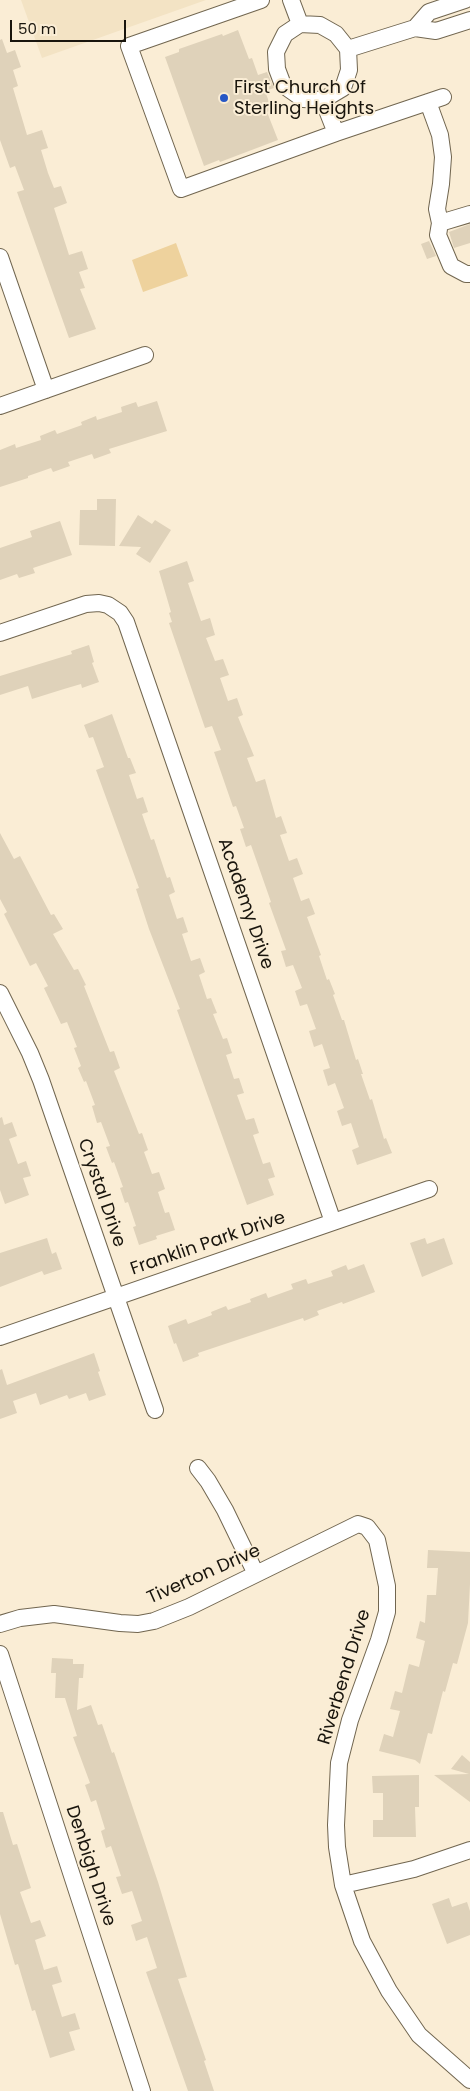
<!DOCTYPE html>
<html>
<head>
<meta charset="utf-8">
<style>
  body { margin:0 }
  #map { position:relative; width:470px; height:2091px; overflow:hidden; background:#faedd5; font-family:Poppins,sans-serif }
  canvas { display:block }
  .scale { position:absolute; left:10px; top:20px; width:116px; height:22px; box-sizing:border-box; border:2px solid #19150d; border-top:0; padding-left:6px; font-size:15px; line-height:18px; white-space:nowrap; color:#19150d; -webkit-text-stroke:4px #faedd5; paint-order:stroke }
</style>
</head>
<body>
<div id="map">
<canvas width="470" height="2091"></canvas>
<div class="scale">50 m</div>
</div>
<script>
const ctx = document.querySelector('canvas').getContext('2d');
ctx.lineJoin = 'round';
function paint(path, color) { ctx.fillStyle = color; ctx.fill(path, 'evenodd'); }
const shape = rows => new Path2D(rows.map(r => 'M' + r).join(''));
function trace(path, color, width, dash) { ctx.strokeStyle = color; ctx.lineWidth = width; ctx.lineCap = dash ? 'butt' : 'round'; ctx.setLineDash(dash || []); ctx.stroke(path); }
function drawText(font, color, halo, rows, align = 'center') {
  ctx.font = font + ' Poppins,sans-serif'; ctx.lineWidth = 4; ctx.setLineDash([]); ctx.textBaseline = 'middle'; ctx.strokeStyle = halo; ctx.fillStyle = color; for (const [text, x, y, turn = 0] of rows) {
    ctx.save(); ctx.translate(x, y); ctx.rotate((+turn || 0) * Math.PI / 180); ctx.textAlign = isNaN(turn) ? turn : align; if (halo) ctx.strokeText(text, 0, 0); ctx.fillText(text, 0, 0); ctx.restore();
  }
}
paint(shape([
  [21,0,206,0,42,58]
]), '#f3e3c4');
paint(shape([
  [176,243,188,276,143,292,132,260]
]), '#eed29d');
paint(shape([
  [238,30,249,59,252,58,258,75,267,72,274,88,265,91,272,110,267,112,278,140,220,162,219,160,204,166,165,57,179,52,179,49,222,34,223,36],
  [2,39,7,53,15,50,21,67,13,70,18,86,13,88,27,135,42,130,48,148,41,150,48,173,54,188,61,186,67,203,54,208,69,255,82,251,88,269,79,272,85,288,80,289,96,329,69,338,17,192,24,190,15,166,10,168,0,140,0,40],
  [470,224,470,243,454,248,449,232],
  [429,241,436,256,427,259,421,244],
  [157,401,167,431,109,449,111,453,94,459,92,454,68,462,70,466,53,472,51,468,28,476,28,478,0,487,0,450,15,444,16,448,41,440,40,436,55,430,57,434,82,425,81,422,96,416,97,420,122,412,121,407,136,402,138,407],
  [97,499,116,499,115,546,79,545,80,510,97,510],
  [138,515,152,524,155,520,171,530,150,563,136,554,141,547,119,546],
  [60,521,72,555,33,568,35,573,19,578,17,574,0,580,0,548,32,537,30,531],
  [187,561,194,581,188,583,201,621,210,618,215,635,206,638,215,661,223,659,229,675,220,678,228,701,237,698,243,715,238,717,254,756,247,758,256,782,265,779,276,818,281,816,287,833,280,835,289,861,297,858,303,874,293,878,301,901,309,898,315,914,307,917,321,955,319,956,327,980,329,979,335,994,333,995,342,1020,344,1020,356,1060,358,1059,363,1074,361,1074,370,1100,372,1099,384,1139,386,1138,392,1153,357,1165,352,1150,359,1147,351,1123,342,1126,337,1111,344,1108,335,1083,328,1086,323,1070,330,1068,322,1044,314,1047,309,1031,316,1029,307,1004,300,1006,295,991,302,988,293,965,286,967,281,951,286,950,269,903,271,902,251,845,246,847,240,829,244,828,236,806,233,807,214,752,221,750,212,726,205,728,169,623,172,622,169,613,171,612,159,571],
  [89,645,94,662,92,663,99,682,82,688,81,684,64,689,32,699,28,686,0,695,0,676,72,654,71,651],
  [112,714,128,758,130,758,136,773,129,775,137,799,143,797,148,812,142,814,151,840,154,839,167,878,170,877,175,892,169,895,177,919,183,917,188,932,182,934,191,961,200,958,205,972,199,975,207,999,211,998,217,1013,213,1014,223,1039,227,1038,232,1053,226,1055,234,1079,239,1078,244,1093,237,1095,246,1120,254,1118,259,1133,253,1135,263,1164,270,1162,275,1177,268,1179,274,1195,247,1205,177,1010,180,1009,149,929,136,889,139,888,96,770,104,767,93,737,89,738,84,725],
  [0,833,14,859,20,856,51,915,54,914,63,929,53,934,74,970,78,969,86,985,84,986,110,1052,114,1051,120,1068,114,1071,139,1134,142,1133,148,1150,144,1152,152,1174,159,1172,165,1189,158,1192,165,1213,169,1212,175,1230,156,1236,157,1239,139,1245,133,1227,136,1226,128,1202,125,1203,120,1188,123,1187,114,1162,112,1163,106,1147,110,1146,101,1122,97,1123,92,1106,95,1105,86,1081,84,1082,78,1068,81,1066,74,1048,77,1047,67,1022,61,1024,44,988,48,986,36,963,30,966,4,914,7,912,0,899],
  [2,1117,4,1125,12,1122,17,1136,9,1139,18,1164,26,1161,31,1176,23,1178,29,1195,5,1204,0,1190,0,1118],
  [47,1238,52,1254,56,1252,62,1269,44,1275,42,1271,0,1287,0,1253],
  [425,1238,427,1244,444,1238,453,1264,422,1277,410,1243],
  [364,1264,375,1292,343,1304,342,1302,317,1311,319,1315,304,1321,303,1318,198,1353,199,1356,183,1362,176,1343,174,1344,168,1326,186,1319,188,1324,212,1315,211,1312,226,1306,228,1310,251,1302,250,1299,266,1293,268,1298,293,1289,291,1284,306,1279,308,1284,333,1276,331,1271,346,1265,348,1270],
  [94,1353,100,1371,98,1372,106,1395,89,1401,86,1393,69,1399,67,1395,40,1405,36,1393,13,1401,17,1413,0,1419,0,1370,2,1369,7,1385],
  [428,1550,470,1552,470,1584,468,1623,457,1664,453,1663,445,1692,443,1691,432,1734,428,1733,420,1764,415,1760,379,1751,384,1734,393,1737,400,1711,390,1709,395,1691,402,1693,409,1664,419,1667,425,1641,416,1638,420,1621,425,1623,427,1595,436,1595,438,1568,427,1568],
  [52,1658,73,1659,73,1664,84,1664,83,1678,79,1678,77,1710,91,1705,98,1725,102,1724,112,1753,114,1752,158,1882,187,1977,178,1979,206,2060,204,2061,214,2091,188,2091,146,1972,157,1968,147,1937,136,1941,131,1925,142,1921,132,1891,122,1894,116,1877,121,1876,111,1846,106,1848,101,1831,105,1829,96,1800,91,1802,85,1785,90,1783,73,1737,77,1736,65,1698,55,1698,56,1673,51,1673],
  [462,1755,470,1762,470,1802,434,1775,469,1774,451,1769],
  [419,1775,419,1807,415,1807,416,1837,373,1837,373,1820,383,1820,383,1793,373,1793,372,1776],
  [0,1812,3,1812,13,1845,17,1844,31,1888,20,1892,31,1923,40,1920,46,1936,35,1940,44,1970,57,1966,62,1982,52,1985,62,2017,75,2013,80,2029,69,2032,75,2050,50,2058,35,2010,32,2011,18,1964,15,1965,0,1914],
  [449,1898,452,1907,467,1902,470,1911,470,1935,447,1944,432,1904]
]), '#dfd2ba');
const minor = shape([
  [261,0,129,46,181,189,336,133],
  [291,0,300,24],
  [300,24,320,25,336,34,348,49,349,70,343,88,323,100,303,99,283,85,277,69,276,52,285,34,300,24],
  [415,28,429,12,465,0],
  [348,49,415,28,436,31,470,20],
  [323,100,336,133,443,97],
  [428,102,440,135,443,157,441,184,437,209,440,223],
  [470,214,440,223,438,235,451,266,466,274,470,274],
  [0,257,46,390],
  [0,406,145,355],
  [0,633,86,604,99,603,108,605,120,613,126,622,333,1222],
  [0,993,30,1053,41,1080,155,1410],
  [0,1337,429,1189],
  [198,1468,208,1481,225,1510,256,1574],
  [0,1624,20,1618,54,1614,120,1623,138,1624,154,1621,189,1607,358,1524,367,1527,377,1540,387,1586,387,1612,379,1640,350,1720,339,1763,336,1825,337,1847,343,1885,362,1941,389,1991,419,2035,470,2080],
  [0,1654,142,2091],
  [343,1885,414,1869,470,1850]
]);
trace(minor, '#716650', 18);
trace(minor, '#fff', 16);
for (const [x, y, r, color] of [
  [224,98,5,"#2657c5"]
]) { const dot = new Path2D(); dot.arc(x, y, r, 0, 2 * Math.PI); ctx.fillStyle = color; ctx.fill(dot); trace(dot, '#faedd5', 2); }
drawText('18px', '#19150d', '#faedd5', [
  ["First Church Of",234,88],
  ["Sterling Heights",234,109]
], 'left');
drawText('18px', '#19150d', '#faedd5', [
  ["Academy Drive",245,904,71],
  ["Crystal Drive",101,1193,71],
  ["Franklin Park Drive",208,1244,-19],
  ["Tiverton Drive",204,1575,-24],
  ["Riverbend Drive",345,1677,-73],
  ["Denbigh Drive",90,1866,72]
]);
</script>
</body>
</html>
